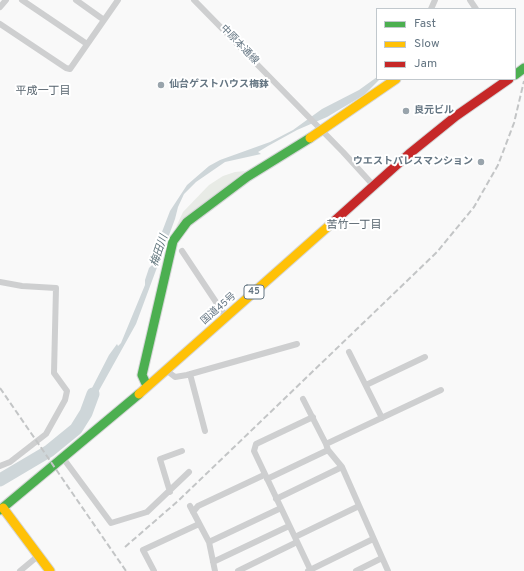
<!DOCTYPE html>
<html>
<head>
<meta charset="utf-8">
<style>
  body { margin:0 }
  #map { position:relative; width:524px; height:571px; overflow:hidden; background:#f9f9f9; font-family:Overpass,sans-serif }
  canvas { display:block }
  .legend { position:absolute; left:376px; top:8px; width:140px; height:72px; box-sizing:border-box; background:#fff; border:1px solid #c1c8cd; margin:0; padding:5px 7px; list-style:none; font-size:12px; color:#657683 }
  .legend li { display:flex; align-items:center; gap:8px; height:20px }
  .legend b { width:20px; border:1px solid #c1c8cd }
</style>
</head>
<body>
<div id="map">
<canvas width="524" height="571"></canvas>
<ul class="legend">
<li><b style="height:5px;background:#4caf50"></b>Fast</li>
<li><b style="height:5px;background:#ffc107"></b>Slow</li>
<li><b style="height:5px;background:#c62828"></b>Jam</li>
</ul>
</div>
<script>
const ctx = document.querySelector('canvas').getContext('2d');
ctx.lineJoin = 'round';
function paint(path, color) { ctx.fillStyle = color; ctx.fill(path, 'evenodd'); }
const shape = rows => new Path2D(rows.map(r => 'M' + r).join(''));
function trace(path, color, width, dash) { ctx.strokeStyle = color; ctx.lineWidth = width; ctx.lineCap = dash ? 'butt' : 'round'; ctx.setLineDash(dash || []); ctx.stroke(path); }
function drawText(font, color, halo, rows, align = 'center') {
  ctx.font = font + ' Overpass,"Noto Sans JP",sans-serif'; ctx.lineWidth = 4; ctx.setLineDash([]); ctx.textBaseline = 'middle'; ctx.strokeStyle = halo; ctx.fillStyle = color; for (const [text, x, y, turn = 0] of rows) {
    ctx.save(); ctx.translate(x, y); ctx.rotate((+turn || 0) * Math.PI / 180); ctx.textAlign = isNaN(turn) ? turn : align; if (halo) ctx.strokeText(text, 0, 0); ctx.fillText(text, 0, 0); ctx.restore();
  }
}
paint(shape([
  [245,171,176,227,183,212,209,185,223,176,235,172]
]), '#e8ebe6');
paint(shape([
  [377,77,377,79,380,79,364,95,327,117,297,130,268,146,258,152,261,154,225,162,196,182,184,194,178,207,175,219,136,324,87,412,92,388,109,355,117,344,118,346,121,343,145,285,145,280,149,268,153,264,160,237,170,211,187,185,209,166,220,160,270,142,293,130,322,109,359,90]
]), '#ced6d9');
trace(shape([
  [0,480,49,451,76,429,86,413,93,394]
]), '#ced6d9', 13);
const fast = shape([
  [515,75,524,68],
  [147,386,142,375,173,241,187,222,247,177,310,138],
  [0,510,139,394]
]);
const slow = shape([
  [310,138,396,79],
  [139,394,332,223],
  [3,508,50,571]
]);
const jam = shape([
  [332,223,409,154,456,116,509,79]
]);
trace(fast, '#d5d6d7', 11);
trace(slow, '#d5d6d7', 11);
trace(jam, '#d5d6d7', 11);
trace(shape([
  [22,0,87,44],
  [76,0,104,20],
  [194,0,343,152,373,185],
  [470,0,476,9],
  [0,7,6,0],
  [431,9,435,0],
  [0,24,66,68,70,69,118,0],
  [182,251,226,317],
  [0,282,22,286,56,288,54,373,67,391,65,400,46,434,10,462,0,466],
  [349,352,382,418],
  [166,370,175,377,187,375,297,344],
  [190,374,205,431],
  [366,385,425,357],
  [303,399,326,444],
  [63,458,111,523,147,512,189,472],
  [267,479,328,450],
  [170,492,160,459,182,451],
  [276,499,342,467],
  [190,506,209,542,215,571],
  [193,512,198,506,264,475],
  [295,537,359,506],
  [209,542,281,508],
  [213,562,289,526],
  [20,571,38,556],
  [154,571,143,550,199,524],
  [238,571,297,542],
  [308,571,373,539],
  [311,571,254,451,256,444,313,417],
  [356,571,382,558],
  [388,571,342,467,328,450,326,444,441,390]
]), '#cecfd0', 6);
trace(fast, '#4caf50', 9);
trace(slow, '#ffc107', 9);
trace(jam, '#c62828', 9);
trace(shape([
  [0,388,126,571],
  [125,547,178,501,437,252,474,207,498,165,514,123,524,81]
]), '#c3c5c6', 2, [6, 3]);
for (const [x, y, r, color] of [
  [161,85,4,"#99a4ac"],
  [406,111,4,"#99a4ac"],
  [481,162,4,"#99a4ac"]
]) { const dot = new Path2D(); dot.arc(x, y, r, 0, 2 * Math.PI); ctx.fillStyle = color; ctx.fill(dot); trace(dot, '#fff', 1.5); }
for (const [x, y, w] of [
  [254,292,20]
]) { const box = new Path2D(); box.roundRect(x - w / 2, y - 7, w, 14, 3); ctx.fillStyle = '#fff'; ctx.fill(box); trace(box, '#657683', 1); }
drawText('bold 9px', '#657683', null, [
  ["45",254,292]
]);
drawText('10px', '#657683', '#fff', [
  ["中原本通線",239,45,46],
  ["国道45号",219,309,-41]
]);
drawText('bold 10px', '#657683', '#fff', [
  ["仙台ゲストハウス梅鉢",169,85],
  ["良元ビル",414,111],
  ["ウエストパレスマンション",473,162,"right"]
], 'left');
drawText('11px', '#57646e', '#fff', [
  ["平成一丁目",43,92],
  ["苦竹一丁目",354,226]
]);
drawText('italic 11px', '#60757c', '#fff', [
  ["梅田川",160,251,-71]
]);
</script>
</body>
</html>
